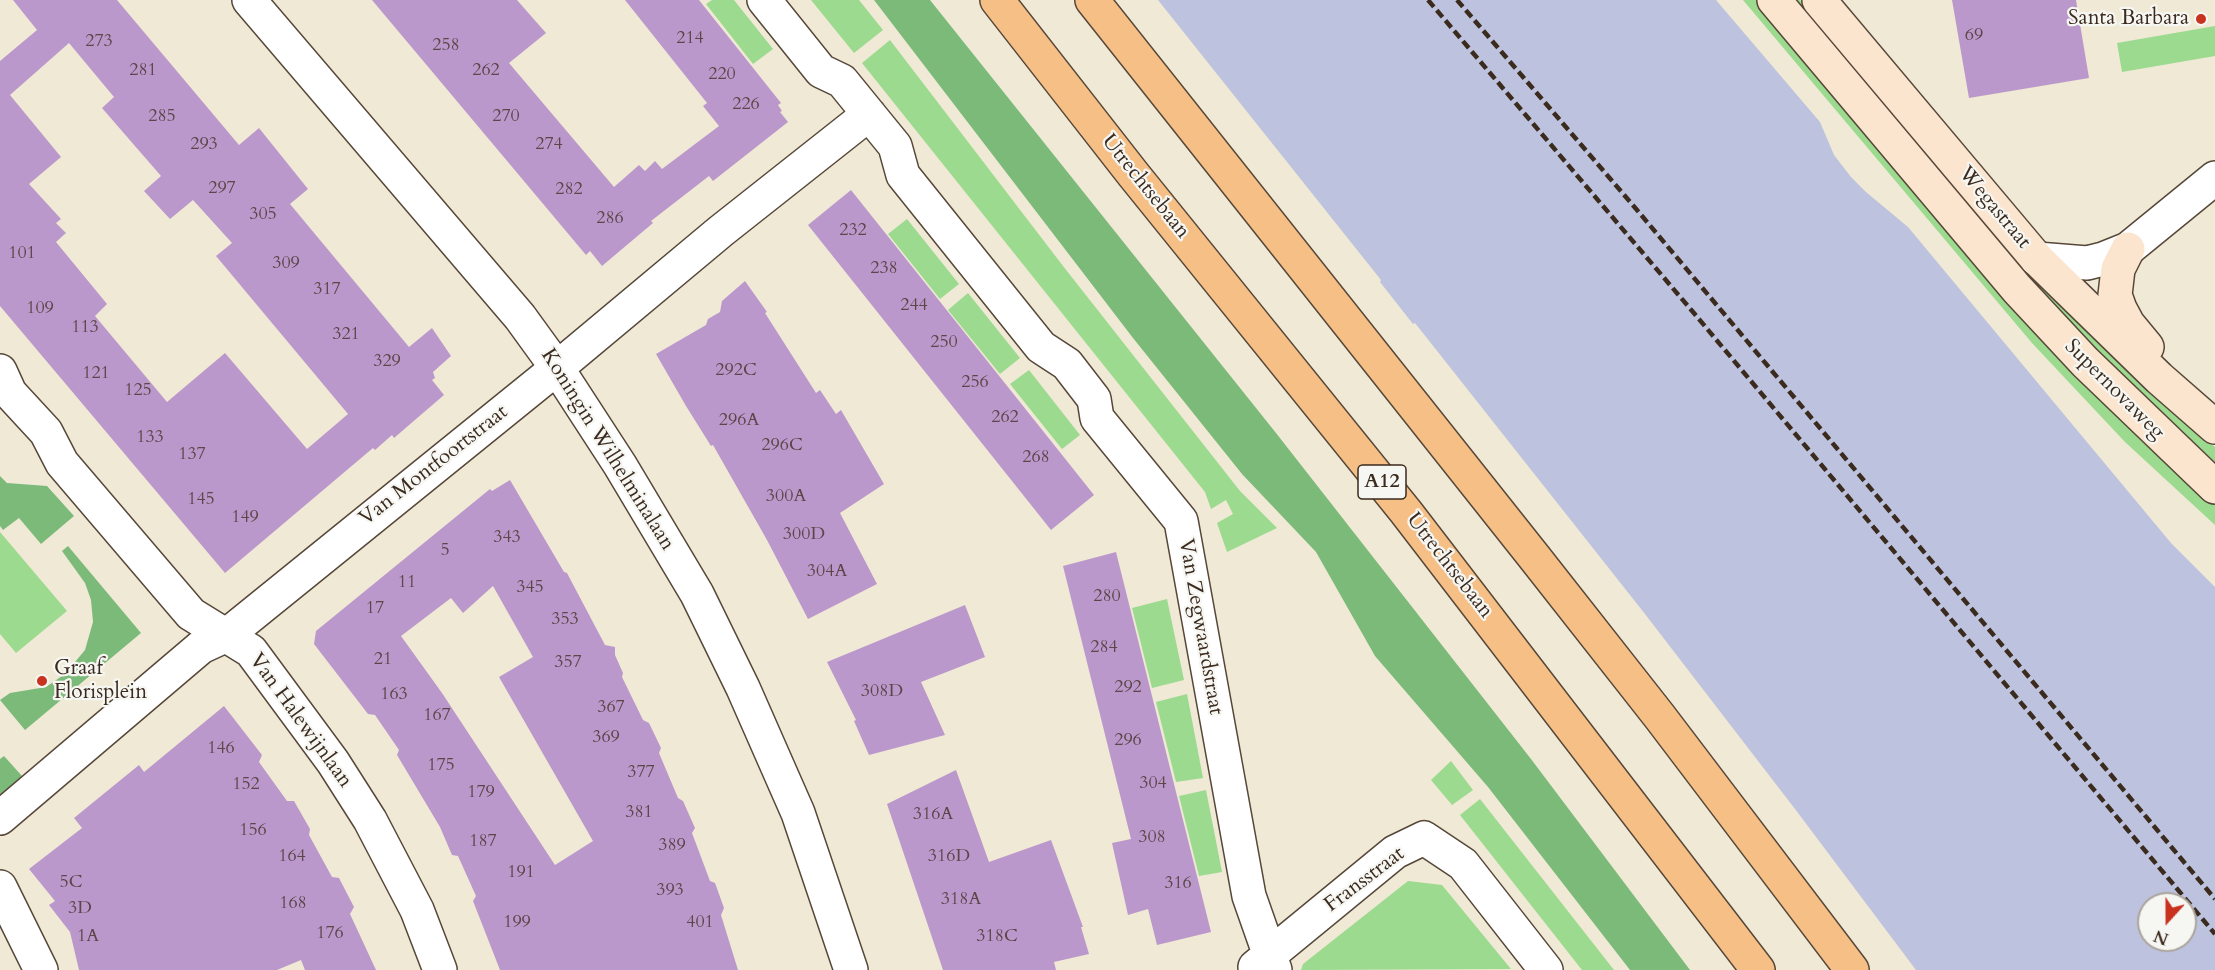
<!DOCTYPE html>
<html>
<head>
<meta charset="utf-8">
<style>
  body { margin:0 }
  #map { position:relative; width:2215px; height:970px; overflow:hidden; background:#f0e9d5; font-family:Cardo,serif }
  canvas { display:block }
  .north { position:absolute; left:2137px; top:892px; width:60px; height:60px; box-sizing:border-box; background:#f6f6f2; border:2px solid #aba49d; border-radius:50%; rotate:201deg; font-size:16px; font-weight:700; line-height:24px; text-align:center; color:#3b2a1e }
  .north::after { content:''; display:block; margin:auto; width:21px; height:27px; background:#c8321e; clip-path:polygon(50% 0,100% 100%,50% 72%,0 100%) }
</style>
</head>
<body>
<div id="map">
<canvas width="2215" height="970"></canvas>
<div class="north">N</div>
</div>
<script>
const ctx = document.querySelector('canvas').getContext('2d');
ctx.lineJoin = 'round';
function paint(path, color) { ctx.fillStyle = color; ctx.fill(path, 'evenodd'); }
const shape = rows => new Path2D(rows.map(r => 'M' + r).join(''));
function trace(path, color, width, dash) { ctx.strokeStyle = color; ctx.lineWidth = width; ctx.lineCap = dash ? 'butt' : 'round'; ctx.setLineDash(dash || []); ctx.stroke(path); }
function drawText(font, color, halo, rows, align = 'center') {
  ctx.font = font + ' Cardo,serif'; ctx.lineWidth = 4.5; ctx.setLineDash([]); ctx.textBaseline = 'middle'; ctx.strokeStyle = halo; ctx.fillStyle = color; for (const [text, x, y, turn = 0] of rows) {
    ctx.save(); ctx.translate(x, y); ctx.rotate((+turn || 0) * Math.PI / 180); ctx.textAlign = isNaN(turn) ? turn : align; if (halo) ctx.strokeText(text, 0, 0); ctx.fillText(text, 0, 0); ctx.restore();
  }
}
paint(shape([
  [1158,0,1716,0,1820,122,1834,155,1851,177,1866,192,1908,227,2171,543,2215,587,2215,970,1916,970,1795,809,1645,614,1415,323,1413,324,1380,282,1381,280],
  [2149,904,2185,904,2185,940,2149,940]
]), '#bdc3de');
paint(shape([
  [712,0,734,0,773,49,753,64,706,4],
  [811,0,859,0,883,30,854,53],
  [1743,0,1760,0,2185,479,2215,505,2215,525,2125,442,2032,343],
  [1794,0,1800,0,1929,154,2183,420,2215,447,2215,470,2070,326],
  [2215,26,2215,56,2122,72,2117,43],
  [890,40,1063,266,1240,491,1277,528,1227,552,1217,523,1233,514,1226,500,1211,509,1205,492,862,63],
  [907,219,959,284,940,299,888,234],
  [968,293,1020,358,1000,374,948,310],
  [1029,370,1080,435,1062,449,1010,384],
  [0,532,67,611,16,653,0,634],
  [1167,599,1184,680,1152,688,1132,608],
  [1187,694,1203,778,1176,782,1156,702],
  [1451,761,1473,790,1452,805,1431,780],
  [1206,790,1222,872,1199,876,1179,796],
  [1480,799,1614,970,1582,970,1460,815],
  [1408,881,1442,885,1511,969,1301,970,1303,964]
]), '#9bda8f');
paint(shape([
  [874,0,930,0,1276,433,1531,759,1690,970,1630,970,1488,787,1375,656,1316,552,1242,474,1133,338],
  [0,476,7,483,47,486,74,516,41,544,19,518,3,530,0,526],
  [68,546,141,633,25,730,0,700,10,693,46,687,65,674,85,650,93,622,91,600,85,583,62,551],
  [4,756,22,776,0,795,0,759]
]), '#7cba7a');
paint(shape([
  [13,0,117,0,239,145,259,128,308,189,290,204,409,347,432,328,451,356,433,372,435,378,432,380,444,395,394,438,392,435,375,450,373,448,225,573,0,306,0,61,37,30],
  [69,43,114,97,102,108,161,176,144,191,170,219,193,200,232,243,216,256,348,414,307,449,225,353,167,402,95,316,107,304,56,242,66,233,56,223,61,219,29,184,61,157,10,95],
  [372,0,517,0,546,33,509,63,614,187,639,165,645,171,655,161,662,169,719,126,703,106,707,103,625,0,699,0,781,103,778,105,782,111,780,112,788,122,713,181,709,176,651,221,653,223,602,266,590,251,586,255],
  [1952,0,2076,0,2089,78,1969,98],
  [851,190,1094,495,1051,530,808,225],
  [745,281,767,312,765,313,816,393,820,390,836,414,841,410,884,484,840,513,877,584,808,619,767,540,713,445,711,446,686,406,656,354,706,325,708,319,720,312,722,301],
  [510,480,564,572,567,573,605,645,615,647,615,655,623,673,622,677,643,720,649,723,661,748,659,753,678,798,683,801,695,828,692,833,710,881,715,883,724,908,721,915,738,970,500,970,473,901,476,896,458,856,452,855,440,827,397,755,399,750,375,715,368,714,314,644,316,631,490,489,492,491],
  [493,586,533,657,499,677,593,841,555,865,442,693,401,636,451,598,463,613],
  [1116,552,1211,932,1157,945,1148,909,1128,915,1112,843,1131,839,1063,566],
  [965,605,985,657,921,682,945,735,869,755,854,721,856,720,827,662],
  [224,706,262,755,259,762,287,801,294,801,310,829,309,835,332,877,339,878,354,907,350,914,376,970,305,970,301,960,277,970,79,970,70,932,49,905,55,901,29,869,82,828,74,818,139,765,144,772],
  [956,770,989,862,1051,840,1083,927,1081,927,1089,954,1054,962,1056,970,943,970,887,804]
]), '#bb98cb');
const minor = shape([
  [249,0,520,317,557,368,620,465,697,594,743,688,798,813,851,970],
  [764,0,821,71,842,81,895,146,903,175,1041,347,1067,364,1094,399,1097,418,1181,521,1249,896,1275,970],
  [2037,259,2087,263,2103,259,2128,249,2215,178],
  [0,371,10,393,46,432,62,463,191,614,251,651,333,762,370,820,417,910,440,970],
  [0,818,201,647,227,635,557,368,721,231,869,114],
  [0,887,41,970],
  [1255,967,1395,852,1424,838,1463,864,1546,970]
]);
const secondary = shape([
  [1774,0,2017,289,2085,362,2215,487],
  [1819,0,2037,259,2159,378,2215,427],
  [2128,249,2118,269,2115,295,2120,309,2128,324,2147,347]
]);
const motorway = shape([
  [997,0,1133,174,1406,512,1758,970],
  [1092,0,1535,558,1660,717,1852,970]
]);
trace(minor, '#564739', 36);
trace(secondary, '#564739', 36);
trace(motorway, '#564739', 36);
trace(minor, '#fff', 33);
trace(secondary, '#fbe5cf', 33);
trace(motorway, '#f5bf86', 33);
trace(shape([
  [1428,0,1693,312,2215,934],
  [1457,0,1637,210,2215,899]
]), '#3b2a1e', 4.5, [9, 4.5]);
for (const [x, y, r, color] of [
  [2201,19,6,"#c8321e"],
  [42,681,6,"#c8321e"]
]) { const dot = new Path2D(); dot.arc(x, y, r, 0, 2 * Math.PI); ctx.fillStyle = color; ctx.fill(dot); trace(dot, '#f6f6f2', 2); }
drawText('18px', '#5b4649', null, [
  ["69",1974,36],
  ["214",690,39],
  ["273",99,42],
  ["258",446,46],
  ["281",143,71],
  ["262",486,71],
  ["220",722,75],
  ["226",746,105],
  ["285",162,117],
  ["270",506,117],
  ["293",204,145],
  ["274",549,145],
  ["297",222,189],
  ["282",569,190],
  ["305",263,215],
  ["286",610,219],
  ["232",853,231],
  ["101",22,254],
  ["309",286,264],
  ["238",884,269],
  ["317",327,290],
  ["244",914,306],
  ["109",40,309],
  ["113",85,328],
  ["321",346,335],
  ["250",944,343],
  ["329",387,362],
  ["292C",736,371],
  ["121",96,374],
  ["256",975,383],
  ["125",138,391],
  ["262",1005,418],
  ["296A",739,421],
  ["133",150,438],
  ["296C",782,446],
  ["137",192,455],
  ["268",1036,458],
  ["300A",786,497],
  ["145",201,500],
  ["149",245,518],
  ["300D",804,535],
  ["343",507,538],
  ["5",445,551],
  ["304A",827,572],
  ["11",407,583],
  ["345",530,588],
  ["280",1107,597],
  ["17",375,609],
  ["353",565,620],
  ["284",1104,648],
  ["21",383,660],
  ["357",568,663],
  ["292",1128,688],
  ["308D",882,692],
  ["163",394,695],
  ["367",611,708],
  ["167",437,716],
  ["369",606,738],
  ["296",1128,741],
  ["146",221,749],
  ["175",441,766],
  ["377",641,773],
  ["304",1153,784],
  ["152",246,785],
  ["179",481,793],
  ["381",639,813],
  ["316A",933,815],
  ["156",253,831],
  ["308",1152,838],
  ["187",483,842],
  ["389",672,846],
  ["164",292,857],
  ["316D",949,857],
  ["191",521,873],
  ["5C",71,883],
  ["316",1178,884],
  ["393",670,891],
  ["318A",961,900],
  ["168",293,904],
  ["3D",80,909],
  ["199",517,923],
  ["401",700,923],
  ["176",330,934],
  ["1A",88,937],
  ["318C",997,937]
]);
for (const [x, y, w] of [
  [1382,482,48]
]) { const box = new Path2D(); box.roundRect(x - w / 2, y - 17, w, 34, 4.5); ctx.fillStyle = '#f6f6f2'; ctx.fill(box); trace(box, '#3b2a1e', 1.5); }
drawText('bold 20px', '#3b2a1e', null, [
  ["A12",1382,482]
]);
drawText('21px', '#3b2a1e', '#f6f6f2', [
  ["Santa Barbara",2189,19],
  ["Graaf",54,669,"left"],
  ["Florisplein",54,693,"left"]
], 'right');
drawText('21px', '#3b2a1e', '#f6f6f2', [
  ["Utrechtsebaan",1145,187,51],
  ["Wegastraat",1994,208,50],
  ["Supernovaweg",2114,390,45],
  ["Koningin Wilhelminalaan",607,450,58],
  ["Van Montfoortstraat",434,466,-38],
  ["Utrechtsebaan",1449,566,52],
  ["Van Zegwaardstraat",1200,627,80],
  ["Van Halewijnlaan",300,721,54],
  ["Fransstraat",1365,880,-37]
]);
</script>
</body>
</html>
